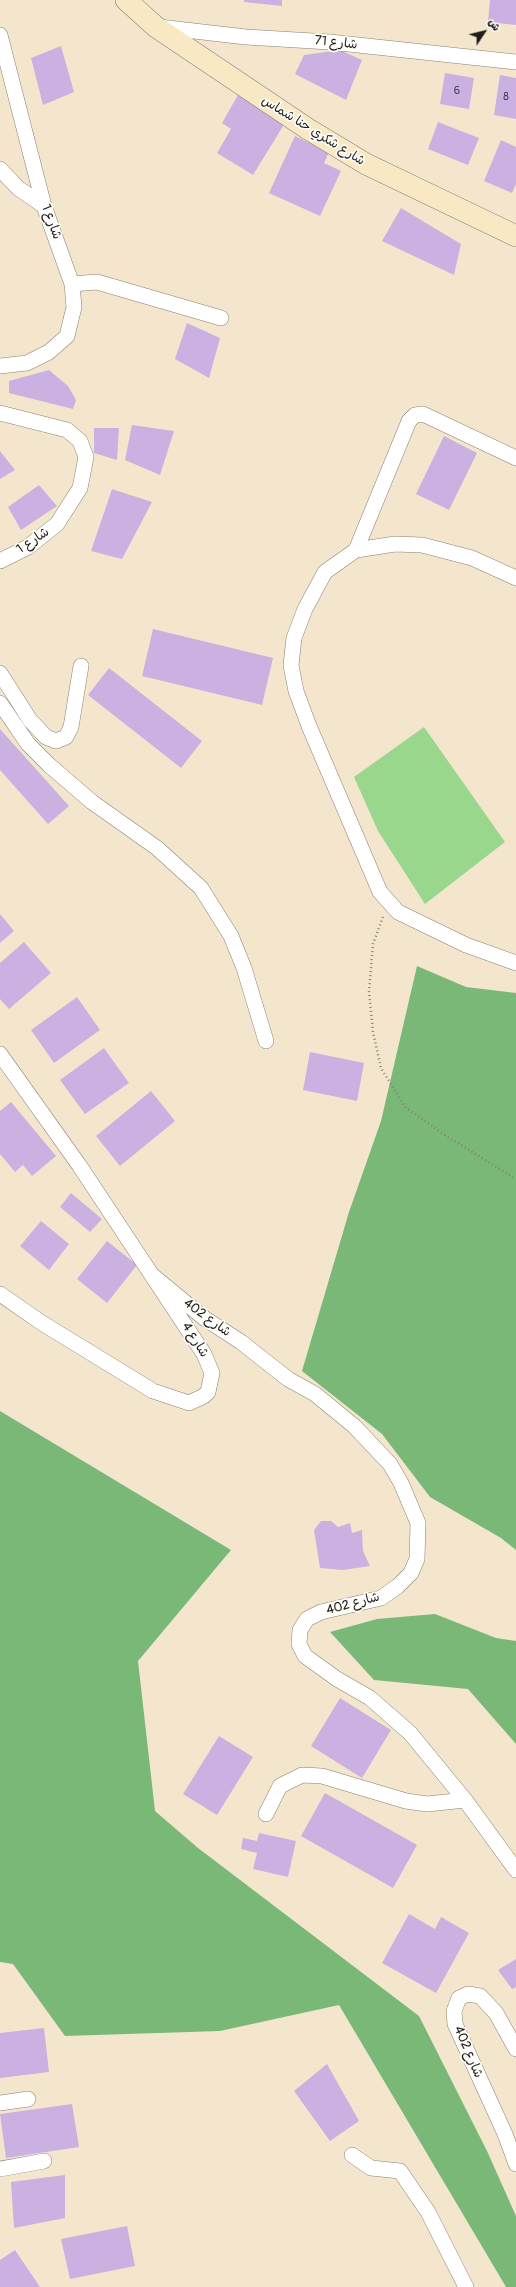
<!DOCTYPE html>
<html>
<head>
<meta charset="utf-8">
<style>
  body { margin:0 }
  #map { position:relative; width:516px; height:2287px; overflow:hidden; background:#f4e6cd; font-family:Pangolin,"Playpen Sans Arabic",sans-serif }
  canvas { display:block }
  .north { position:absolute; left:464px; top:12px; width:40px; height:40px; -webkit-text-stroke:3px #fdfcf7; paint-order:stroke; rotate:55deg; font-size:11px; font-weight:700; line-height:16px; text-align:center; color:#1c1c1c }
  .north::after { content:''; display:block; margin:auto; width:14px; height:18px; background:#1c1c1c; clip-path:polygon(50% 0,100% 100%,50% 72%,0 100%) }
</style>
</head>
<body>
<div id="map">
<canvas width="516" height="2287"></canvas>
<div class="north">ش</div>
</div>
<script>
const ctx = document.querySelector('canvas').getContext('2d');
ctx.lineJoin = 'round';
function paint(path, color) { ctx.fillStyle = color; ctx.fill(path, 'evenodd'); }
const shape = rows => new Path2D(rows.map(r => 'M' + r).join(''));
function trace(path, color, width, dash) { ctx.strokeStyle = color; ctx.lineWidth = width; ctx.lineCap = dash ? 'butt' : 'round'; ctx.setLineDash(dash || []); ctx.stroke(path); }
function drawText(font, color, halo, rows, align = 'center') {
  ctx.font = font + ' Pangolin,"Playpen Sans Arabic",sans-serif'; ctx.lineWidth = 3.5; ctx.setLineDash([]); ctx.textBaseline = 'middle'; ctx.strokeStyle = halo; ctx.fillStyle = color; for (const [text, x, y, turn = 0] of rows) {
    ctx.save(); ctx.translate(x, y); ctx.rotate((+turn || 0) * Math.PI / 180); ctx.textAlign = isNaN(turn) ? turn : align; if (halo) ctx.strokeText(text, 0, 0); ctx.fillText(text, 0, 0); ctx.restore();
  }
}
paint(shape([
  [424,727,505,842,425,904,378,831,354,777]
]), '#99d78c');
paint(shape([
  [417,966,466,987,516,993,516,1550,501,1538,430,1497,382,1434,302,1371,349,1212,381,1121],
  [0,1411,231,1550,138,1661,155,1811,198,1848,419,2016,487,2151,516,2216,516,2287,506,2287,339,2005,220,2031,65,2036,13,1964,0,1962],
  [435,1614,496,1638,516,1641,516,1744,468,1689,374,1680,330,1632,377,1619]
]), '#7ab878');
paint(shape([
  [244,0,282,0,282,6,244,2],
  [490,0,516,0,516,25,488,22],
  [61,46,74,92,43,105,31,58],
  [340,50,362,60,346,100,295,74,304,55],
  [445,73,474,78,469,109,440,104],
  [500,75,516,78,516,119,494,115],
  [238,95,285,123,253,175,217,153,231,129,222,123],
  [438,122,479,138,468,165,428,149],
  [295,136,329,152,324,163,341,171,320,216,269,193],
  [501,140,516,147,516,184,512,193,484,181],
  [401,208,461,244,454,275,382,241],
  [187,323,220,338,209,378,175,359],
  [49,370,68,386,76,400,73,409,9,393,9,381],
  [132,425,174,431,160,475,125,460],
  [94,428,119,428,117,460,94,453],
  [444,436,477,453,449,510,416,494],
  [0,451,15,470,0,479],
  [39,485,57,506,21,530,8,507],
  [112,489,152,502,122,559,91,551],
  [153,629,273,658,262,705,142,676],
  [109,668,202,741,181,768,88,695],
  [0,729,69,806,48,824,0,770],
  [0,914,14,931,0,943],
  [24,942,51,973,9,1009,0,999,0,963],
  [77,997,100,1030,54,1063,31,1030],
  [104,1048,129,1083,85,1114,60,1080],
  [310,1052,364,1063,357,1101,303,1090],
  [151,1091,175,1121,120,1166,96,1136],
  [11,1102,56,1156,32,1176,23,1165,15,1172,0,1154,0,1111],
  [71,1193,102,1219,90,1232,60,1207],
  [41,1221,69,1244,49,1270,20,1246],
  [107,1241,137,1265,107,1303,77,1279],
  [321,1521,331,1521,338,1527,350,1523,352,1533,362,1530,363,1551,370,1566,343,1570,320,1568,314,1530],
  [340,1698,391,1730,362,1778,311,1746],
  [219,1736,253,1757,217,1815,183,1794],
  [325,1793,417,1845,393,1888,301,1836],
  [259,1833,296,1841,288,1877,253,1869,257,1853,241,1849,243,1838,257,1841],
  [409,1914,435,1929,441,1917,469,1933,436,1993,382,1963],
  [516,1959,516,1987,512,1989,498,1970],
  [44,2028,49,2072,0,2078,0,2033],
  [327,2064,359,2121,330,2141,294,2091],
  [72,2104,79,2147,6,2158,0,2114],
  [65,2175,65,2218,14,2228,11,2182],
  [127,2226,135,2266,70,2279,61,2239],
  [15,2250,40,2287,0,2287,0,2260]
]), '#cbb1e2');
const street = shape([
  [159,27,246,37,330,42,516,62],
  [0,35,44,206,72,284,74,307,67,336,49,352,27,363,0,366],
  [0,169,18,188,44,206],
  [72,284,97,282,221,318],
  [0,413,67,430,80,441,86,457,80,488,57,524,28,547,0,561],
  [356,550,409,421,415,415,423,414,516,458],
  [516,578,472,558,422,545,395,544,356,550,325,572,305,609,294,638,291,665,296,691,309,726,380,892,398,912,466,945,516,963],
  [0,673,30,720,46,737,56,741,66,737,71,727,81,666],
  [0,703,28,744,49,765,92,802,157,848,201,888,231,936,244,968,266,1041],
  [0,1054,79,1165,204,1354,212,1373,208,1392,204,1396,189,1403,153,1391,42,1323,0,1294],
  [152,1275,204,1318,241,1342,288,1379,315,1394,354,1426,390,1464,401,1483,418,1523,417,1559,411,1573,398,1586,381,1598,321,1612,307,1619,300,1630,299,1644,305,1656,337,1679,370,1698,410,1733,465,1800,516,1870],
  [266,1814,280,1786,302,1775,322,1776,406,1801,427,1804,465,1800],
  [516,2049,496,2013,480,1996,468,1994,459,1998,454,2011,455,2024,505,2134,516,2164],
  [0,2103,28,2099],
  [352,2155,371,2168,400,2171,428,2212,466,2287],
  [0,2169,44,2161]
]);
const secondary = shape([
  [126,0,156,27,308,129,366,164,516,236]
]);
trace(street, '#888174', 16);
trace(secondary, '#888174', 22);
trace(shape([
  [383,917,373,944,369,992,373,1032,381,1068,405,1107,448,1137,516,1179]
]), '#888174', 2.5, [1, 3]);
trace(street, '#fff', 15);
trace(secondary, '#f8e8c3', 21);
drawText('11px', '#48414e', null, [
  ["6",457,91],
  ["8",506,97]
]);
drawText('13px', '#1c1c1c', '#fdfcf7', [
  ["شارع 71",336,43,6],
  ["شارع شكري حنا شماس",313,131,32],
  ["شارع 1",51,222,70],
  ["شارع 1",33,541,-34],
  ["شارع 402",207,1318,36],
  ["شارع 4",195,1340,58],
  ["شارع 402",353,1604,-15],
  ["شارع 402",468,2052,67]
]);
</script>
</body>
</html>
